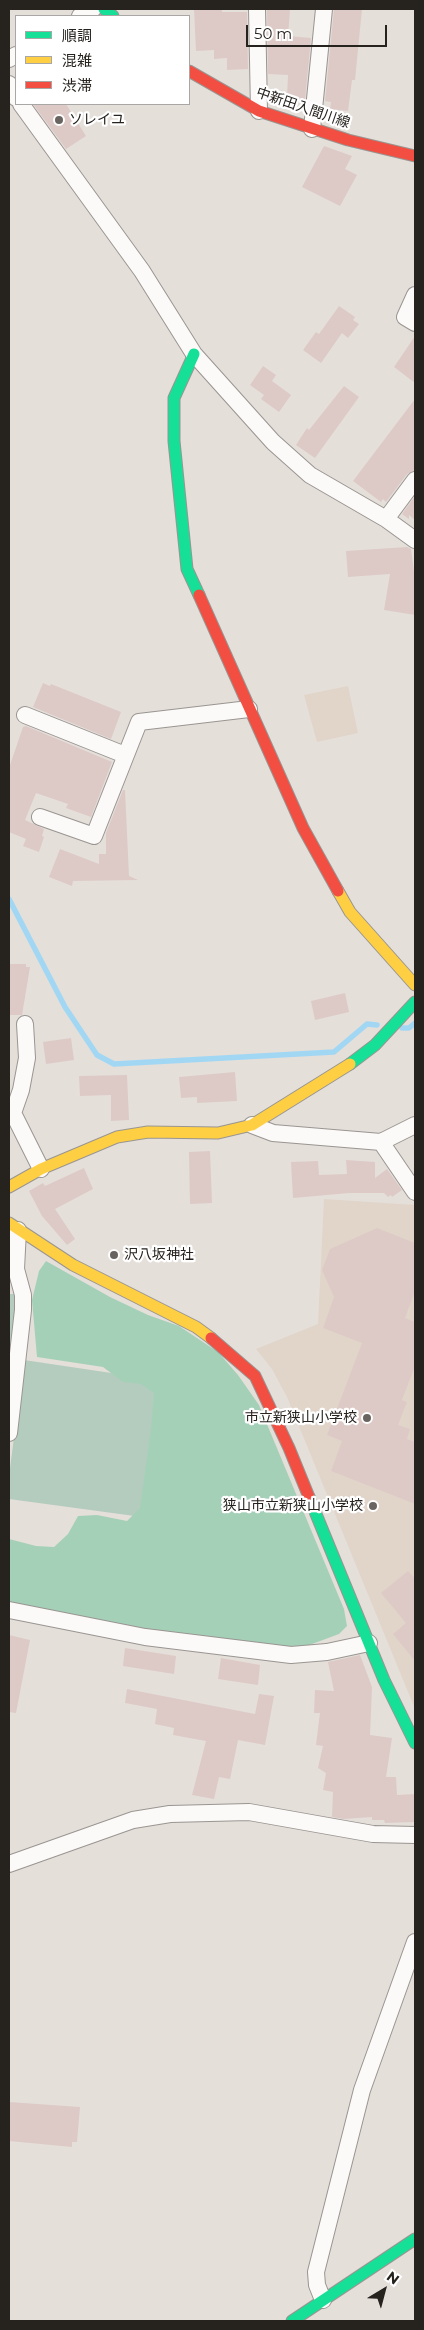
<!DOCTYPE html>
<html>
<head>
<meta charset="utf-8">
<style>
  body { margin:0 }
  #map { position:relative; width:424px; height:2330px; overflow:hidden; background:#e5dfda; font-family:Montserrat,"Noto Sans JP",sans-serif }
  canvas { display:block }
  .frame { position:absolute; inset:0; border:10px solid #26221e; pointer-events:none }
  .legend { position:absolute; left:15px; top:15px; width:175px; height:90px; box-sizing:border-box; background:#fff; border:1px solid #a8a7a5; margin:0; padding:6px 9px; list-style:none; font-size:15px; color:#26221e }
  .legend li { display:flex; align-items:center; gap:10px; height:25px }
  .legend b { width:25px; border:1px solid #a8a7a5 }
  .north { position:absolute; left:359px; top:2265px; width:50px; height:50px; -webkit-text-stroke:4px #fff; paint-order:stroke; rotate:37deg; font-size:14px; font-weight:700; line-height:20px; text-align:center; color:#26221e }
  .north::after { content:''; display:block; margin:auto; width:18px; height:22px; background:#26221e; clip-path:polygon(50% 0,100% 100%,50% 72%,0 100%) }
  .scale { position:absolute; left:246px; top:25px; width:141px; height:22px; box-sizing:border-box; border:2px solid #26221e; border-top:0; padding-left:6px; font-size:15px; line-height:18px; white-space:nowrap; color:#26221e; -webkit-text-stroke:4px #fff; paint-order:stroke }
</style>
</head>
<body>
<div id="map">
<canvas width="424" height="2330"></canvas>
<div class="frame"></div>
<ul class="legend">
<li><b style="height:6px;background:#16e098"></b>順調</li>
<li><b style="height:6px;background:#ffcf43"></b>混雑</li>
<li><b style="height:6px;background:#f24e42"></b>渋滞</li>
</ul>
<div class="north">N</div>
<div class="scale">50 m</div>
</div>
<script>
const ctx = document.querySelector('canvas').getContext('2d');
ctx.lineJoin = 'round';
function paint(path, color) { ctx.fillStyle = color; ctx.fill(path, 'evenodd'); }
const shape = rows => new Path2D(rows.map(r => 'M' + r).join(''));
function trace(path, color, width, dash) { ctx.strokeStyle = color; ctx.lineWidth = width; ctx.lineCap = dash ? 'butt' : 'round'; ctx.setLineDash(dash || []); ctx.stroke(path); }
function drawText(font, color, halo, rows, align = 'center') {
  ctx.font = font + ' Montserrat,"Noto Sans JP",sans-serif'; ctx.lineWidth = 4.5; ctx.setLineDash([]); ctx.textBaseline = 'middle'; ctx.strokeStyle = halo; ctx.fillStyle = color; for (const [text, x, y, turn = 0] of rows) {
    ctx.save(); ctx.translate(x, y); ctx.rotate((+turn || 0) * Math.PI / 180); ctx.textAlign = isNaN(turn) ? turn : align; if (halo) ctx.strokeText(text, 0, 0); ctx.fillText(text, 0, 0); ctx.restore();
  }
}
paint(shape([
  [348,686,358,733,317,742,304,695],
  [324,1199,415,1205,415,1709,287,1397,272,1369,256,1349,318,1324]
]), '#e1d5ca');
paint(shape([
  [9,1294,17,1294,9,1378],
  [24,1360,165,1381,142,1517,9,1499,9,1476]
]), '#b4ccbd');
paint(shape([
  [46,1261,110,1297,148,1315,179,1326,218,1352,238,1375,259,1405,344,1609,347,1626,339,1634,296,1650,159,1632,9,1604,9,1539,36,1546,54,1547,68,1534,78,1516,97,1515,127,1521,140,1508,151,1428,154,1393,141,1384,123,1382,103,1367,37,1357,32,1300,39,1271]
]), '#a5d0b8');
trace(shape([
  [9,899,65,1007,97,1055,114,1064,334,1052,367,1024,377,1025],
  [402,1028,409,1028,415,1023]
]), '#a2d7f4', 5.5);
paint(shape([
  [194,9,222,9,222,12,247,12,248,69,227,70,227,58,214,59,214,50,196,51],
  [267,9,290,9,288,36,311,38,305,100,287,98,288,75,268,74],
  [334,9,362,9,355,80,352,80,348,111,330,109,331,102,325,101],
  [33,104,66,104,86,136,66,149],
  [324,146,352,156,345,169,357,175,340,206,302,187],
  [339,306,355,317,353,320,359,324,348,338,342,333,321,363,303,350,316,332,319,334],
  [415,336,415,383,394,367],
  [263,366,276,375,272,381,291,395,279,412,261,399,264,395,250,385],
  [344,386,359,397,315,458,296,445,307,428,309,430],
  [415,399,415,470,407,474,386,502,383,499,381,502,353,481],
  [415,496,415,520,409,515,409,519,402,514],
  [407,547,411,549,415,579,415,615,384,610,390,574,348,577,346,551],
  [43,683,50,686,51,684,121,712,111,739,33,707],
  [26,726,112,762,91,817,66,808,68,804,36,793,25,820,44,829,42,836,44,837,39,852,23,846,26,839,9,832,9,768,23,727],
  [123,790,125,790,129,876,138,880,73,881,72,886,49,877,60,849,99,864,99,854,106,854,106,833],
  [9,964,26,964,26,967,30,967,22,1015,9,1015],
  [345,993,349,1012,315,1020,311,1001],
  [71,1038,74,1060,46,1064,43,1042],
  [235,1072,237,1101,197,1103,197,1097,181,1098,179,1077],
  [127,1075,129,1120,111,1121,111,1095,80,1096,79,1076],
  [210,1151,212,1203,190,1204,189,1152],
  [346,1160,375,1162,375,1178,387,1169,402,1190,392,1197,391,1195,388,1197,384,1193,349,1193,293,1198,291,1162,318,1161,319,1175,347,1174],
  [84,1168,93,1189,55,1209,75,1239,67,1245,42,1216,29,1191,43,1183,45,1186],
  [377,1228,415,1243,415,1291,405,1318,415,1322,415,1366,402,1400,407,1402,398,1425,410,1429,407,1439,415,1442,415,1504,331,1471,342,1441,327,1435,362,1343,323,1328,334,1297,322,1270,330,1249],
  [408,1571,415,1579,415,1661,393,1634,406,1623,381,1593],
  [9,1635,30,1640,16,1713,9,1712],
  [125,1648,176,1656,174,1674,123,1666],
  [360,1655,372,1687,370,1735,392,1738,386,1777,396,1777,397,1795,415,1794,415,1822,385,1823,384,1820,372,1820,372,1817,344,1819,332,1817,333,1792,323,1790,326,1773,318,1768,323,1746,316,1745,320,1713,314,1713,315,1690,334,1691,328,1662],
  [221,1658,260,1665,258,1685,218,1679],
  [127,1689,255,1714,259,1694,274,1696,265,1745,238,1740,230,1779,219,1777,214,1799,192,1795,206,1741,173,1735,174,1728,155,1724,157,1709,125,1703],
  [9,2102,80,2107,77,2142,72,2142,72,2147,9,2141]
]), '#ddcac7');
const street = shape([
  [257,9,259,111],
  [80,16,93,9],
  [9,59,16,55],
  [9,84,16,98],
  [21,104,142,271,194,354,273,442,310,475,386,519,415,540],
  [312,129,324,9],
  [415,295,405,317,415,323],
  [386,519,415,480],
  [25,715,125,755],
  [40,817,94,836,139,722,249,709],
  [25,1024,27,1058,21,1090,13,1113,41,1169],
  [252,1125,273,1133,381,1142,415,1125],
  [381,1142,415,1192],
  [9,1433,23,1310,23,1295,16,1269,18,1230],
  [9,1610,145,1637,291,1655,327,1652,369,1643],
  [9,1864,133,1820,170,1814,249,1812,373,1834,415,1835],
  [323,2300,317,2285,316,2272,362,2090,415,1942]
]);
const fast = shape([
  [104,9,113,16],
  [194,354,174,398,174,441,187,569,199,595],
  [350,1064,375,1045,415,1002],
  [309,1497,384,1680,415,1743],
  [292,2321,415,2239]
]);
const slow = shape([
  [338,891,350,912,415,985],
  [9,1187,41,1169,117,1137,148,1132,218,1133,252,1125,350,1064],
  [9,1223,73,1265,196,1327,211,1338]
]);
const jam = shape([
  [189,71,259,111,348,140,415,156],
  [199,595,303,828,338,891],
  [211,1338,255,1376,289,1448,309,1497]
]);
trace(street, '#999591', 18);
trace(fast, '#999591', 13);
trace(slow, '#999591', 13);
trace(jam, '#999591', 13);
trace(street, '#fbfaf9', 16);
trace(fast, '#16e098', 11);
trace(slow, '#ffcf43', 11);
trace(jam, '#f24e42', 11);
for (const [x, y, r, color] of [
  [59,120,5,"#696460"],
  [114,1255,5,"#696460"],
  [367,1418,5,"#696460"],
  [373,1506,5,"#696460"]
]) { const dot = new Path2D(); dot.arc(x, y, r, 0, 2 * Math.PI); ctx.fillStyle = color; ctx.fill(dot); trace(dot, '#fff', 2); }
drawText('14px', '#26221e', '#fff', [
  ["中新田入間川線",303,108,19]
]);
drawText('14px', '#26221e', '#fff', [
  ["ソレイユ",69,120],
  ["沢八坂神社",124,1255],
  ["市立新狭山小学校",357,1418,"right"],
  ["狭山市立新狭山小学校",363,1506,"right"]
], 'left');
</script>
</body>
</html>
